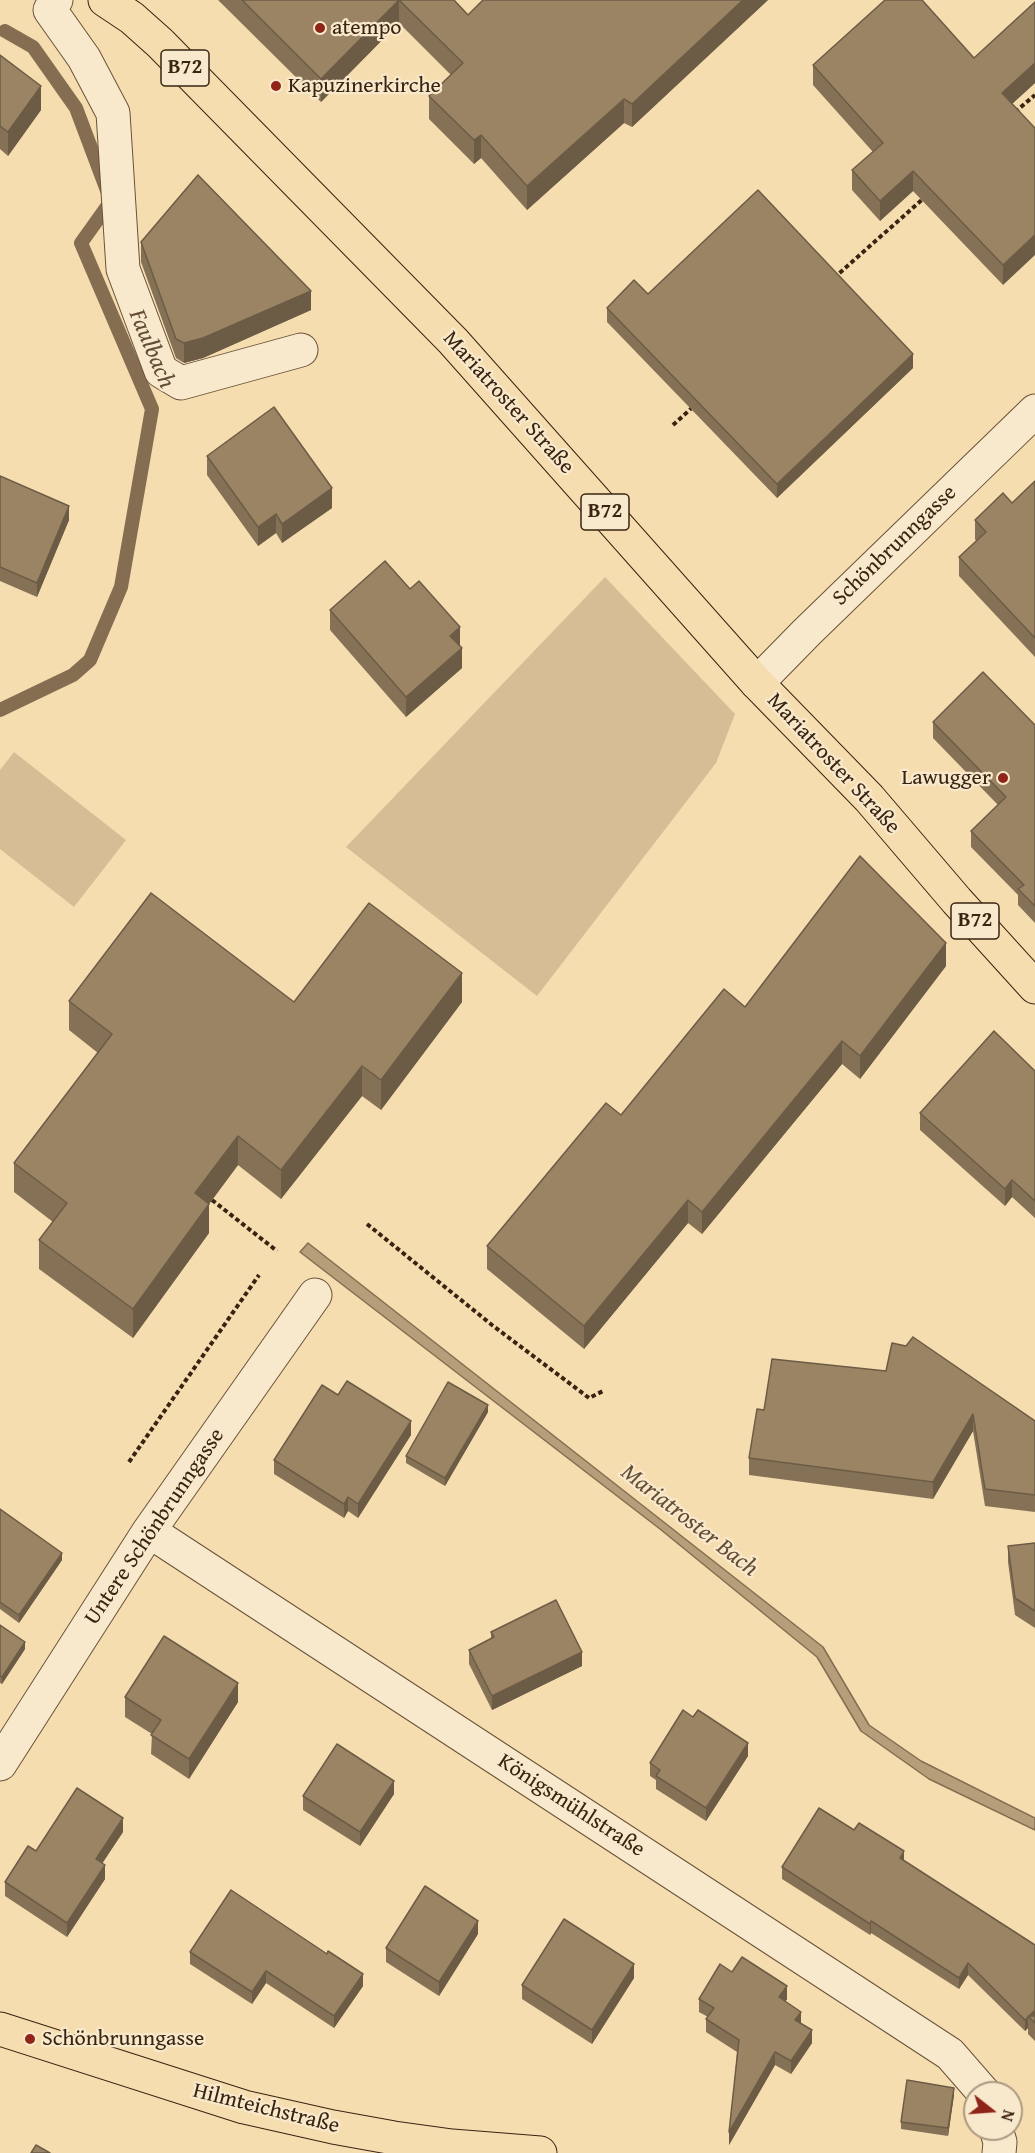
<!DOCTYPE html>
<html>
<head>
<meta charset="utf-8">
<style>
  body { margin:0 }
  #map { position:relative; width:1035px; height:2153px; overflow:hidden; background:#f6ddb0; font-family:"Gentium Book Plus",serif }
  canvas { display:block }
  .north { position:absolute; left:963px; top:2081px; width:60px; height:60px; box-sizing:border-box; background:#f9e9cc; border:2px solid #ac9a81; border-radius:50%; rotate:107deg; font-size:16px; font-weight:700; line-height:24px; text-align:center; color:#392311 }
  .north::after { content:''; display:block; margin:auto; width:21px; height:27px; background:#8f2418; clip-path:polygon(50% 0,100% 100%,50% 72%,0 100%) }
</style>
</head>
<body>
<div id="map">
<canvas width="1035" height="2153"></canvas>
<div class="north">N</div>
</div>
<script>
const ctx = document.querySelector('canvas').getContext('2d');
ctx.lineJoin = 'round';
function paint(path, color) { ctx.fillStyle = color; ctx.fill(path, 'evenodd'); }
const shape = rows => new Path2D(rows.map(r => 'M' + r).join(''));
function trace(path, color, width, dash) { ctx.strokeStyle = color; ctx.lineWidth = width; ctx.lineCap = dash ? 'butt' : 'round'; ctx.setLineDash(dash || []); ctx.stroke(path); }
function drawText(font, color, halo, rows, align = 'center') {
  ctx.font = font + ' "Gentium Book Plus",serif'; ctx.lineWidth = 4.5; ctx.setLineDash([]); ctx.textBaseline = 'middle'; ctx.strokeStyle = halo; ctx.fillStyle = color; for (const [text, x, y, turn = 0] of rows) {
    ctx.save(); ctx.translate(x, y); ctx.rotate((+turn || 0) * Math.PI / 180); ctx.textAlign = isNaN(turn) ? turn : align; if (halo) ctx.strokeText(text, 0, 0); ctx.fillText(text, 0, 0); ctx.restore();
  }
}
paint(shape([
  [605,577,735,714,716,763,537,996,346,847],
  [14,752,126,840,74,907,0,849,0,770]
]), '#d6bd95');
const water = shape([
  [308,1243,823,1647,869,1725,921,1761,1035,1818,1035,1830,929,1779,861,1731,817,1657,660,1529,300,1252,308,1243]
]);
paint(water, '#b69e7a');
trace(water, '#846d50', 1.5);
trace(shape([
  [0,710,73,675,90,660,121,587,152,409,81,243,111,201,76,108,33,47,5,31]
]), '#846d50', 14);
const minor = shape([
  [56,0,50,10,84,58,113,113,123,269,161,371,181,383,301,350],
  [757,683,807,632,1035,411],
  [149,1531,950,2054,984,2093],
  [0,1764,149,1531,315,1295],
  [996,2129,1000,2142,999,2153]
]);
const major = shape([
  [105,0,132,18,160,43,453,341,757,683,869,798,957,901,1035,987],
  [0,2029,244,2107,333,2127,394,2138,452,2146,540,2153]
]);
trace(minor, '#685239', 35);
trace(major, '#392311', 35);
trace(shape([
  [1015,112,1035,95],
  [834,278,925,197],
  [673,425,695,405],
  [212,1200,277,1251],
  [367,1224,492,1325,589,1398,605,1390],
  [129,1462,259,1275]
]), '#392311', 4, [4.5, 3]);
trace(minor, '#f9e9cc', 33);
trace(major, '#f6ddb0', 33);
paint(shape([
  [218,0,454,0,468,15,483,0,768,0,632,127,624,123,527,210,481,158,474,164,429,119,429,96,451,75,399,23,321,102],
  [0,55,41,110,8,156,0,149],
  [974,58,1035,83,1012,104,1003,285,913,191,880,221,852,190,852,170,873,152,813,85,813,65],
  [141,242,311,310,203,358,184,363,176,358,141,262],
  [648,294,913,368,777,498,607,322,607,308],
  [207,456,332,508,282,543,276,533,258,546,207,475],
  [0,476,69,520,37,597,0,581],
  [1035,481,1035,657,959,576,959,557,976,541,975,539,975,520,1012,503],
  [330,610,460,647,462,668,406,717,330,630],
  [933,722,1035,725,1035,923,1018,905,1018,895,971,847,971,831,998,805,933,738],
  [946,966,860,1079,842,1064,702,1234,688,1223,584,1349,487,1269,487,1246,621,1115,745,1007],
  [69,1001,294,1002,462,1002,381,1110,362,1096,281,1199,238,1165,209,1204,209,1233,133,1338,39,1269,39,1240,53,1222,14,1192,14,1163,98,1053,69,1030],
  [1035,1071,1035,1218,1012,1197,1005,1206,920,1130,920,1113],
  [772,1359,1035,1421,1035,1512,985,1506,973,1431,933,1499,749,1475,749,1458,764,1410],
  [338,1395,411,1435,358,1518,348,1511,344,1518,274,1474,274,1460],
  [488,1412,445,1486,406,1463,406,1456],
  [0,1509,62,1560,19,1623,0,1609],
  [1035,1543,1035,1628,1015,1615,1008,1562,1008,1546],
  [0,1625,25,1649,2,1684,0,1683],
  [491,1632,582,1666,492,1710,469,1664,469,1650,491,1639],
  [125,1697,238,1702,189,1779,151,1754,152,1734,125,1717],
  [693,1717,748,1756,706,1821,656,1789,656,1780,650,1776,650,1763],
  [394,1794,360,1846,303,1810,303,1796],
  [123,1832,102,1863,105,1879,67,1937,5,1896,5,1882],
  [904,1861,1035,1945,1035,2041,1028,2034,1028,2028,1025,2031,968,1975,959,1989,871,1933,870,1935,782,1879,782,1867],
  [478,1934,439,1996,386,1962,386,1948],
  [190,1952,327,1954,363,1986,334,2028,266,1983,252,2004,190,1964],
  [732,1972,787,1999,785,2002,801,2023,812,2043,791,2074,775,2065,729,2145,737,2052,706,2032,706,2019,708,2017,699,2012,699,1999],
  [634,1978,592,2044,522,1999,522,1985],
  [954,2095,948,2136,901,2129,901,2122]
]), '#857256');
paint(shape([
  [399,0,399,23,321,102,321,79],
  [743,0,768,0,632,127,632,104],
  [1035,63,1035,83,1002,113,1002,93],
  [41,86,41,110,8,156,8,132],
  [624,99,624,123,527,210,527,186],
  [481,135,481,158,474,164,474,140],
  [913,171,913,191,880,221,880,201],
  [1035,235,1035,255,1003,285,1003,265],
  [311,291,311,310,203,358,184,363,184,343],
  [913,354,913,368,777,498,777,484],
  [332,488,332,508,282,543,282,524],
  [69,506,69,520,37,597,37,583],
  [276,514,276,533,258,546,258,527],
  [460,627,460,647,450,636],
  [462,648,462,668,406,717,406,697],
  [946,943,946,966,860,1079,860,1056],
  [462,973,462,1002,381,1110,381,1080],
  [842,1041,842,1064,702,1234,702,1212],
  [362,1066,362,1096,281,1199,281,1170],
  [238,1136,238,1165,195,1223,195,1193],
  [1012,1180,1012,1197,1005,1206,1005,1189],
  [688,1200,688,1223,584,1349,584,1326],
  [209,1204,209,1233,133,1338,133,1309],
  [488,1405,488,1412,445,1486,445,1478],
  [973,1414,973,1431,933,1499,933,1482],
  [411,1421,411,1435,358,1518,358,1504],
  [348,1497,348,1511,344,1518,344,1504],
  [62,1553,62,1560,19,1623,19,1615],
  [25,1642,25,1649,2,1684,2,1677],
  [582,1652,582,1666,492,1710,492,1696],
  [238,1683,238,1702,189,1779,189,1759],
  [748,1743,748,1756,706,1821,706,1808],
  [394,1781,394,1794,360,1846,360,1832],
  [123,1818,123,1832,96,1873,96,1859],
  [904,1851,904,1863,900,1858],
  [105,1865,105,1879,67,1937,67,1923],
  [478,1921,478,1934,439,1996,439,1982],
  [871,1921,871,1933,870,1935,870,1924],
  [968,1963,968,1975,959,1989,959,1978],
  [634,1964,634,1978,592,2044,592,2030],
  [266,1971,266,1983,252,2004,252,1992],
  [363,1974,363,1986,334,2028,334,2016],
  [787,1986,787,1999,779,2011,779,1997],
  [1035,2010,1035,2021,1028,2016],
  [801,2012,801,2025,795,2020],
  [1028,2017,1028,2028,1025,2031,1025,2020],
  [812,2030,812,2043,791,2074,791,2061],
  [775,2052,775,2065,729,2145,729,2132],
  [954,2088,954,2095,948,2136,948,2128]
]), '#6c5c46');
const building = shape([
  [242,0,399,0,321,79,242,0],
  [399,0,454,0,468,15,483,0,743,0,632,104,624,99,527,186,481,135,474,140,429,96,463,63,399,0],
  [885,0,922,0,974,58,1035,2,1035,63,1002,93,1035,128,1035,235,1003,265,913,171,880,201,852,170,883,143,813,65,885,0],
  [0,55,41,86,8,132,0,126,0,55],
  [198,175,311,291,203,338,184,343,176,339,141,242,198,175],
  [758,190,913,354,777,484,607,308,634,280,648,294,758,190],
  [274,407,332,488,282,524,276,514,258,527,207,456,274,407],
  [0,476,69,506,37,583,0,567,0,476],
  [1035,481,1035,638,959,557,986,532,975,520,1003,493,1012,503,1035,481],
  [385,561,410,589,419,581,460,627,450,636,462,648,406,697,330,610,385,561],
  [983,672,1035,725,1035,906,1018,889,1024,885,971,831,1006,797,933,722,983,672],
  [860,856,946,943,860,1056,842,1041,702,1212,688,1200,584,1326,487,1246,606,1103,621,1115,724,989,745,1007,860,856],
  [151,893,294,1002,369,903,462,973,381,1080,362,1066,281,1170,238,1136,195,1193,209,1204,133,1309,39,1240,67,1203,14,1163,112,1034,69,1001,151,893],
  [994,1031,1035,1071,1035,1201,1012,1180,1005,1189,920,1113,994,1031],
  [913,1337,1035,1421,1035,1495,985,1489,973,1414,933,1482,749,1458,757,1409,764,1410,772,1359,886,1371,892,1343,906,1346,913,1337],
  [347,1381,411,1421,358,1504,348,1497,344,1504,274,1460,322,1385,338,1395,347,1381],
  [448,1382,488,1405,445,1478,406,1456,448,1382],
  [0,1509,62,1553,19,1615,0,1602,0,1509],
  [1035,1543,1035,1611,1015,1598,1008,1546,1035,1543],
  [556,1600,582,1652,492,1696,469,1650,494,1637,491,1632,556,1600],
  [0,1625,25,1642,2,1677,0,1676,0,1625],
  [164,1636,238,1683,189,1759,151,1735,161,1720,125,1697,164,1636],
  [683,1710,693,1717,698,1710,748,1743,706,1808,656,1776,660,1770,650,1763,683,1710],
  [337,1744,394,1781,360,1832,303,1796,337,1744],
  [77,1788,123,1818,96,1859,105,1865,67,1923,5,1882,28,1846,36,1851,77,1788],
  [819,1808,854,1830,859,1823,904,1851,900,1858,1035,1945,1035,2010,1025,2020,968,1963,959,1978,871,1921,870,1924,782,1867,819,1808],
  [425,1886,478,1921,439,1982,386,1948,425,1886],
  [231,1890,327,1954,328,1951,363,1974,334,2016,266,1971,252,1992,190,1952,231,1890],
  [564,1919,634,1964,592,2030,522,1985,564,1919],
  [742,1957,787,1986,779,1997,801,2012,795,2020,812,2030,791,2061,775,2052,729,2132,739,2040,706,2019,714,2008,699,1999,720,1964,732,1972,742,1957],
  [1028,2016,1035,2016,1035,2023,1028,2016],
  [907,2080,954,2088,948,2128,901,2122,907,2080],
  [36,2145,50,2153,31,2153,36,2145]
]);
paint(building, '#9b8464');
trace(building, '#6c5c46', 1.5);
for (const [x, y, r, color] of [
  [320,28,6,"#8f2418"],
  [276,86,6,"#8f2418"],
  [1003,778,6,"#8f2418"],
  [30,2039,6,"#8f2418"]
]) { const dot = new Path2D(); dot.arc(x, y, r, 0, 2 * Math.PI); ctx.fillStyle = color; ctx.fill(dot); trace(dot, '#f9e9cc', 2); }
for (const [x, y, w] of [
  [185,68,48],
  [605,512,48],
  [975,921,48]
]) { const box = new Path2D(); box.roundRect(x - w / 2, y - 18, w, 36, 4.5); ctx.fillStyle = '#f9e9cc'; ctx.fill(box); trace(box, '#392311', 1.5); }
drawText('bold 21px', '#392311', null, [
  ["B72",185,68],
  ["B72",605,512],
  ["B72",975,921]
]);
drawText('22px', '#392311', '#f9e9cc', [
  ["atempo",332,28],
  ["Kapuzinerkirche",288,86],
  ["Lawugger",991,778,"right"],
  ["Schönbrunngasse",42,2039]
], 'left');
drawText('22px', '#392311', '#f9e9cc', [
  ["Mariatroster Straße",508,403,48],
  ["Schönbrunngasse",895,546,-44],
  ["Mariatroster Straße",833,764,47],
  ["Untere Schönbrunngasse",155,1527,-56],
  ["Königsmühlstraße",571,1806,33],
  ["Hilmteichstraße",266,2109,14]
]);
drawText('italic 24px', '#654e36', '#f9e9cc', [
  ["Faulbach",151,349,67],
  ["Mariatroster Bach",689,1521,38]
]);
</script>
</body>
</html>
